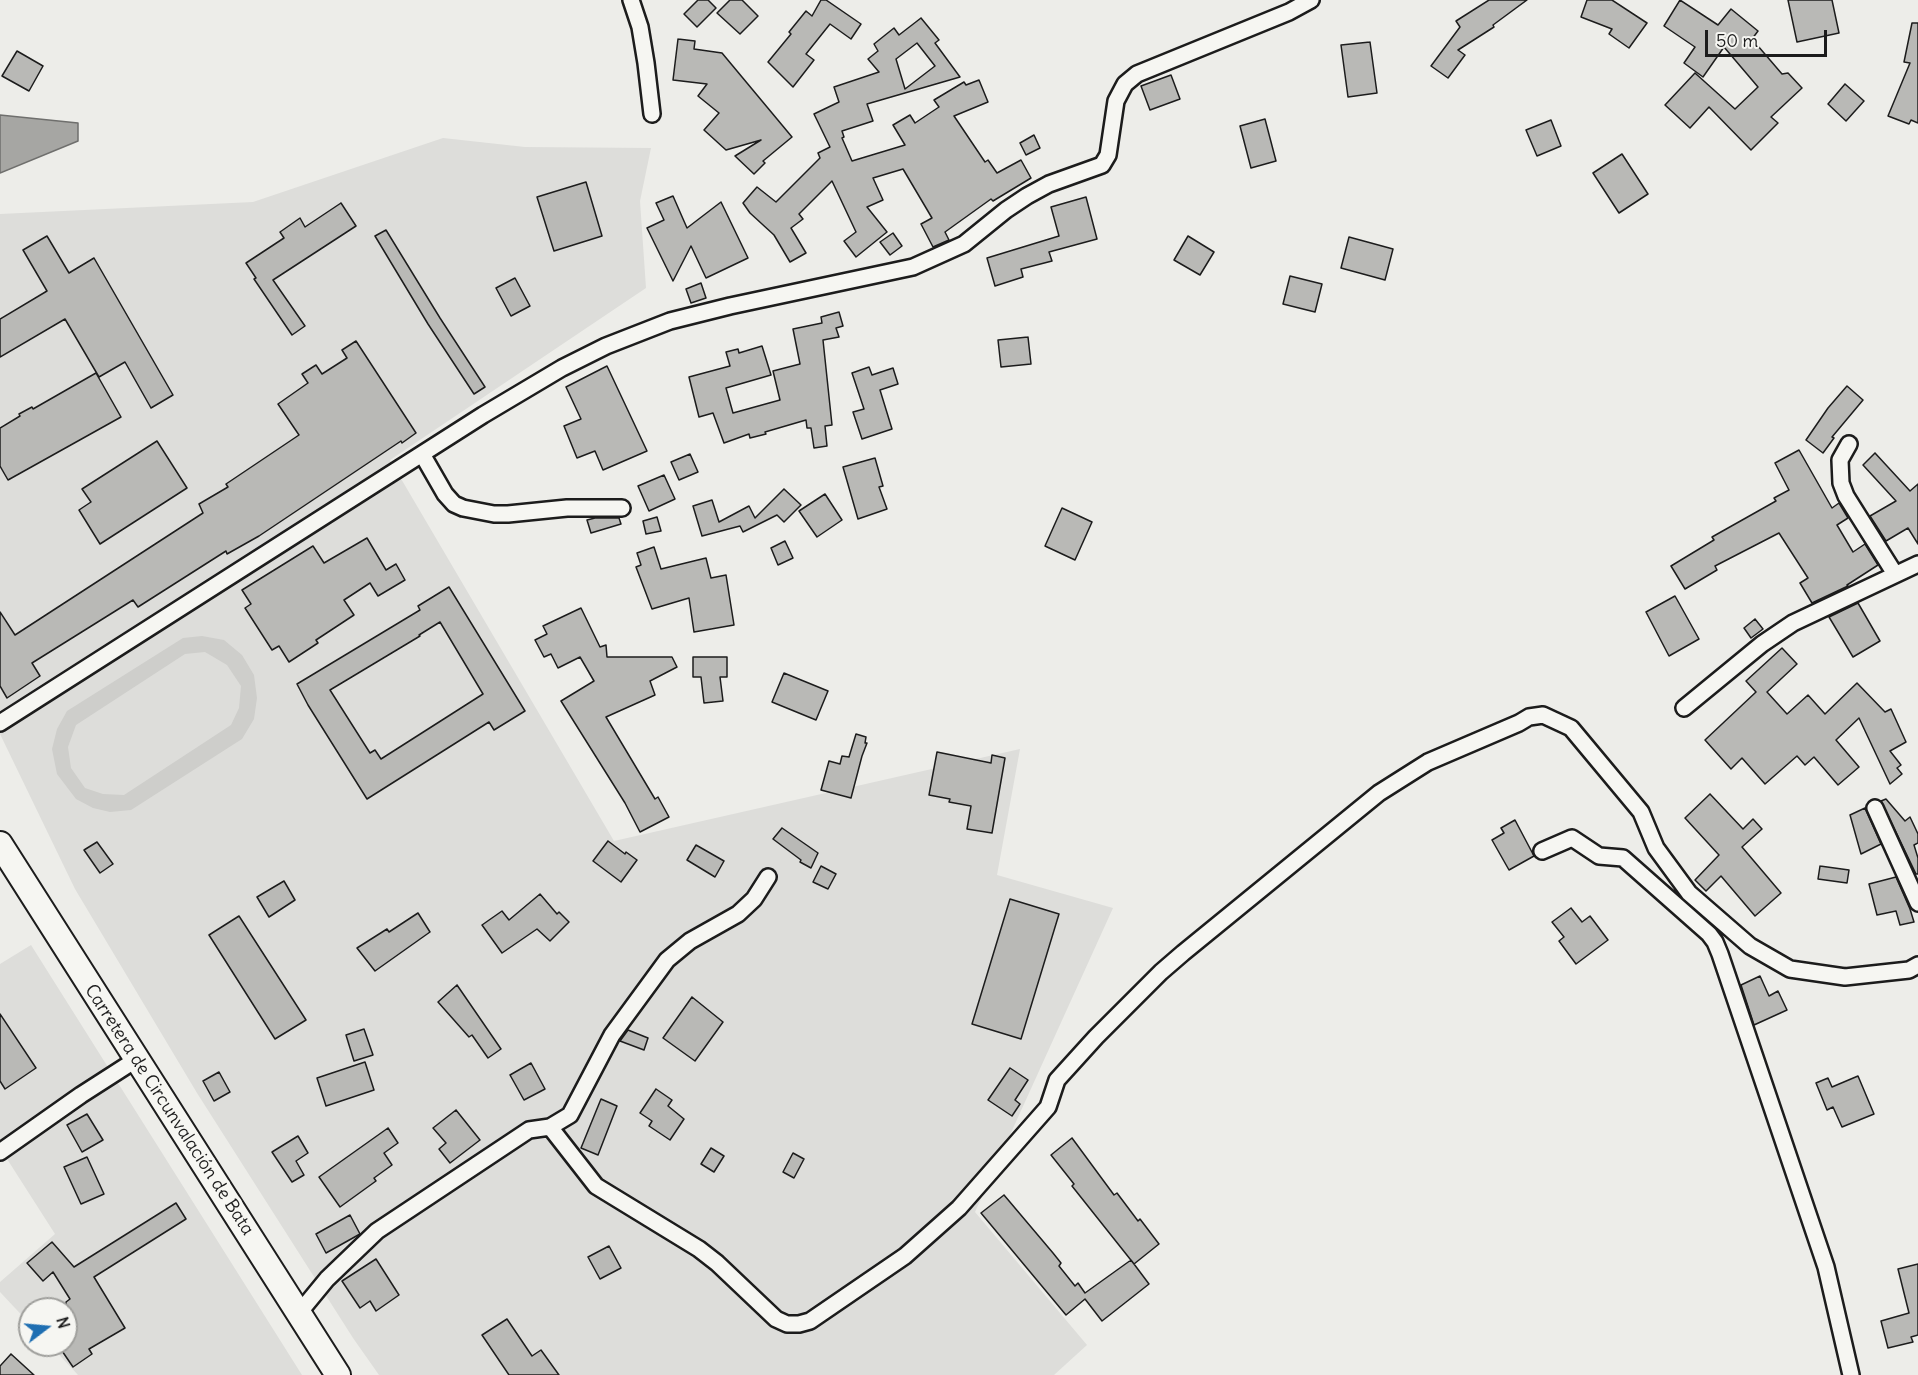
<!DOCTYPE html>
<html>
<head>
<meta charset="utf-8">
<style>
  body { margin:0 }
  #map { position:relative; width:1918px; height:1375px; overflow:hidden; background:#edede9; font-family:Delius,sans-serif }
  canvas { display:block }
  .north { position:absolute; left:18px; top:1297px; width:60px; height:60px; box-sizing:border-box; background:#f6f6f2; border:2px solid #9f9f9c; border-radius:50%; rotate:74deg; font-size:16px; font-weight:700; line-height:24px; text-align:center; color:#1c1c1c }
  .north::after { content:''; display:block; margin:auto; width:21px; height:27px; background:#1f6fb2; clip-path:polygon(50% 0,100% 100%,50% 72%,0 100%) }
  .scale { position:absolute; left:1705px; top:30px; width:122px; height:27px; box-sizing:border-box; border:3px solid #1c1c1c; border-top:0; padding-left:8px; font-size:18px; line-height:21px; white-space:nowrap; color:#1c1c1c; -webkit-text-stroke:4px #f6f6f2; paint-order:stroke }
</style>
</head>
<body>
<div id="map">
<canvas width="1918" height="1375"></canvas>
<div class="north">N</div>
<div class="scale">50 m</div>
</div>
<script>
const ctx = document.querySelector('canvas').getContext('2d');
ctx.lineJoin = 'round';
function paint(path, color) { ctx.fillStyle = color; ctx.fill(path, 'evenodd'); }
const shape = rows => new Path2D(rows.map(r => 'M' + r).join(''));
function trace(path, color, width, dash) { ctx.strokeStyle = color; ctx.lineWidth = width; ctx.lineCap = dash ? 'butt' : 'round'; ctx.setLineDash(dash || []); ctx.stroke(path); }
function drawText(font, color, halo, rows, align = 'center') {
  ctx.font = font + ' Delius,sans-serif'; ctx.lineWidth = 6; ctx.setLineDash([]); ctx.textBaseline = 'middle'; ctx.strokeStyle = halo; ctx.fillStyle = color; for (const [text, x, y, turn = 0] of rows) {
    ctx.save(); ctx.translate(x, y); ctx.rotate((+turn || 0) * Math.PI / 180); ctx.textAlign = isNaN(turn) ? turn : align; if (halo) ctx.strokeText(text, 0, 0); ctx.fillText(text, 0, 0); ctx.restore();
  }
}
paint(shape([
  [443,138,525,147,651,148,640,201,646,288,390,460,614,841,1020,749,997,875,1113,908,975,1212,1087,1345,1054,1375,379,1375,353,1338,197,1093,75,889,0,734,0,214,253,202],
  [31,945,302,1375,78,1375,50,1345,66,1345,66,1309,30,1309,30,1324,0,1292,0,1282,55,1234,0,1148,0,964]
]), '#ddddda');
paint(shape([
  [202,636,224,640,242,655,254,675,257,698,254,719,242,739,131,810,110,812,93,808,76,799,57,774,52,749,57,729,67,711,183,638],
  [205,652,227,665,241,686,239,708,231,725,124,795,103,794,85,788,71,768,68,747,76,725,185,654]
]), '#cececb');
const water = shape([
  [0,115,78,123,78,141,0,173,0,115]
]);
paint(water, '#a6a6a3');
trace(water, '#6f6f6d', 1.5);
const building = shape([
  [698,0,708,0,716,8,697,27,684,14,698,0],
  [730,0,742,0,758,16,740,34,717,13,730,0],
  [821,0,826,0,861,24,851,39,830,24,806,54,814,60,793,87,768,62,791,34,789,32,806,11,812,16,821,0],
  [1489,0,1527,0,1493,25,1494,27,1458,50,1465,55,1448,78,1431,66,1460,27,1456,21,1489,0],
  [1587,0,1612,0,1647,23,1629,48,1609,34,1612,29,1581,17,1587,0],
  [1680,0,1718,25,1731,9,1758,31,1752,39,1782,74,1788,73,1802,88,1771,117,1778,123,1751,150,1709,107,1690,128,1665,105,1695,73,1735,109,1758,87,1724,47,1703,77,1684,63,1695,47,1664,26,1680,0],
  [1788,0,1832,0,1839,33,1797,42,1788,0],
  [921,18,939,40,935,43,960,77,867,104,873,121,842,131,844,137,842,138,852,161,905,145,893,125,910,115,915,123,939,107,934,100,964,82,966,85,979,80,988,102,954,116,985,162,988,160,997,173,1021,160,1031,178,993,201,991,199,945,232,949,240,933,247,921,224,932,218,903,169,873,178,883,200,867,207,887,232,856,257,844,241,856,232,832,181,799,214,803,219,791,228,806,253,790,262,774,235,750,213,743,203,757,187,776,202,820,158,818,153,830,147,814,114,839,102,834,87,879,72,868,59,878,51,874,44,894,28,899,35,921,18],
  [917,43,935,66,905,89,896,59,917,43],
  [1912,23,1918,23,1918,123,1911,120,1909,124,1888,116,1910,63,1904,62,1912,23],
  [678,39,695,41,694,49,722,53,792,137,763,161,765,163,754,174,735,156,761,140,726,150,704,130,719,113,698,96,707,84,673,80,678,39],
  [1370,42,1377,93,1348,97,1341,45,1370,42],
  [17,51,43,66,29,91,2,76,17,51],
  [1171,75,1180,99,1150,110,1141,86,1171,75],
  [1845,84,1864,101,1846,121,1828,104,1845,84],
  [1265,119,1276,161,1251,168,1240,126,1265,119],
  [1551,120,1561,146,1537,156,1526,130,1551,120],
  [1034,135,1040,148,1026,155,1020,143,1034,135],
  [1622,154,1648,194,1619,213,1593,173,1622,154],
  [586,182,602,236,554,251,537,197,586,182],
  [673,196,687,228,721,202,748,258,706,278,691,246,673,281,647,228,664,220,656,203,673,196],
  [1086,197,1097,239,1049,252,1052,261,1021,269,1023,277,995,286,987,258,1059,236,1051,207,1086,197],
  [341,203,356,226,273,280,305,326,292,335,254,279,256,278,246,263,284,238,280,232,300,218,305,227,341,203],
  [386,230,440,318,485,387,474,394,428,324,375,236,386,230],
  [893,233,902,246,890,255,880,242,893,233],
  [47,236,69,273,94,258,173,395,151,408,125,362,99,377,65,319,0,357,0,319,47,291,23,250,47,236],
  [1188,236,1214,252,1200,275,1174,260,1188,236],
  [1349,237,1393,249,1385,280,1341,268,1349,237],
  [1290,276,1322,284,1315,312,1283,304,1290,276],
  [515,278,530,306,511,316,496,288,515,278],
  [701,283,706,298,691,303,686,289,701,283],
  [839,312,843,326,836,328,839,337,823,340,832,425,825,426,827,446,814,448,811,428,807,428,806,420,765,432,766,434,750,438,749,434,724,443,713,413,699,417,689,377,730,366,726,352,738,349,739,353,762,346,771,375,726,388,733,413,780,400,773,371,800,364,793,329,822,323,821,317,839,312],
  [1028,337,1031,364,1001,367,998,340,1028,337],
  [356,341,416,433,402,443,401,441,259,536,227,554,226,551,138,607,133,600,32,663,40,676,7,698,0,686,0,612,15,635,203,513,199,504,228,487,226,484,299,435,278,404,308,383,302,374,316,365,322,374,347,358,342,350,356,341],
  [607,366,647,451,603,470,595,451,577,458,564,426,581,419,566,387,607,366],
  [869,367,872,375,893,368,898,384,880,390,892,429,862,439,853,412,864,409,852,373,869,367],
  [96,373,121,417,8,480,0,466,0,428,20,416,19,414,32,407,33,409,96,373],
  [1847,386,1863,400,1832,437,1834,438,1823,453,1806,440,1828,408,1847,386],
  [157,441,187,488,100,544,79,510,91,502,82,489,157,441],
  [1799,450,1832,508,1839,503,1848,518,1837,525,1853,552,1865,544,1878,565,1847,585,1848,586,1812,603,1800,583,1808,578,1779,533,1715,566,1717,570,1685,589,1671,566,1714,540,1712,537,1776,501,1774,498,1789,490,1775,463,1799,450],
  [1875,453,1910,491,1918,484,1918,544,1908,528,1886,541,1870,516,1896,501,1863,465,1875,453],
  [690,454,698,472,679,480,671,462,690,454],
  [875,458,883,486,879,487,887,509,858,519,843,467,875,458],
  [664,475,675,499,649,511,638,486,664,475],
  [784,489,801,505,784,522,777,515,743,532,740,526,702,536,693,506,712,500,719,522,749,506,755,518,784,489],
  [825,494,842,520,817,537,799,511,825,494],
  [1062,508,1092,522,1075,560,1045,546,1062,508],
  [657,517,661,531,646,534,643,521,657,517],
  [595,518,619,518,621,524,591,533,587,520,595,518],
  [367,538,386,570,396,564,405,580,378,596,370,583,344,600,354,615,316,640,318,643,289,662,279,646,272,650,245,608,251,604,242,590,313,546,324,563,367,538],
  [785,541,793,558,778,565,771,548,785,541],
  [654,547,661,569,706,558,711,578,726,575,734,625,694,632,689,598,652,609,636,567,641,565,637,553,654,547],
  [449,587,525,711,494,730,489,722,367,799,308,705,297,684,420,610,418,606,449,587],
  [440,622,483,694,381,759,375,750,370,753,330,690,420,636,419,635,440,622],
  [1675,596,1699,639,1669,656,1646,612,1675,596],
  [1858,603,1880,641,1853,657,1829,617,1858,603],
  [581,608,600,647,606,645,607,657,672,657,677,667,650,681,655,695,606,717,655,799,658,797,669,817,640,832,625,803,561,701,594,681,580,657,558,668,551,654,544,657,535,640,547,634,543,626,581,608],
  [1755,619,1763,629,1751,638,1744,628,1755,619],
  [1782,648,1797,664,1767,692,1787,714,1808,695,1825,714,1857,683,1885,712,1891,709,1906,742,1890,751,1901,765,1897,768,1902,774,1890,784,1859,718,1836,740,1859,767,1838,785,1814,757,1805,765,1797,756,1765,784,1742,758,1731,769,1705,740,1756,692,1746,681,1782,648],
  [693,657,727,657,727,677,720,677,723,701,704,703,701,677,693,677,693,657],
  [784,673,828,691,816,720,772,702,784,673],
  [856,734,866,737,865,743,867,743,862,756,851,798,821,790,829,761,840,764,842,756,849,757,856,734],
  [937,752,991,763,992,755,1005,758,992,833,967,829,971,806,949,802,950,799,929,795,937,752],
  [1710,794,1743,829,1753,819,1762,829,1742,847,1781,893,1755,916,1721,876,1706,891,1695,880,1719,855,1685,818,1710,794],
  [1886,799,1905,821,1910,817,1918,834,1918,843,1914,845,1918,858,1918,874,1916,874,1881,801,1886,799],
  [1865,808,1881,844,1861,854,1850,815,1865,808],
  [1515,820,1534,856,1509,870,1492,840,1504,833,1501,828,1515,820],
  [782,828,818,853,811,868,800,862,801,860,773,839,782,828],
  [608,841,625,854,626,852,637,860,621,882,593,861,608,841],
  [97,842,113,864,100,873,84,850,97,842],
  [696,845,724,861,715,877,687,860,696,845],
  [821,866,836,874,828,889,813,882,821,866],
  [1820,866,1849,870,1847,883,1818,879,1820,866],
  [1896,877,1910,909,1914,922,1900,925,1896,911,1877,915,1869,884,1896,877],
  [284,881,295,900,269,917,257,897,284,881],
  [540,894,557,914,559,912,569,922,550,941,537,929,502,953,482,925,502,911,509,920,540,894],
  [1010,899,1059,914,1021,1039,972,1024,1010,899],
  [1571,908,1582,922,1590,916,1608,940,1576,964,1559,941,1564,937,1552,922,1571,908],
  [418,913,430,932,375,971,357,948,387,929,389,932,418,913],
  [239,916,306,1020,275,1039,209,935,239,916],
  [1760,976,1769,996,1778,991,1787,1010,1754,1025,1741,985,1760,976],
  [457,985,501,1049,488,1058,472,1035,469,1037,438,1002,457,985],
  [692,997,723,1022,695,1061,663,1038,692,997],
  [0,1014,36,1068,5,1089,0,1081,0,1014],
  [364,1029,373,1055,354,1061,346,1035,364,1029],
  [628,1030,648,1038,644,1050,620,1041,628,1030],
  [365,1062,374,1090,326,1106,317,1078,365,1062],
  [531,1063,545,1089,524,1100,510,1075,531,1063],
  [1010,1068,1028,1080,1015,1100,1020,1104,1012,1116,988,1100,1010,1068],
  [219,1072,230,1092,214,1101,203,1081,219,1072],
  [1858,1076,1874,1114,1842,1127,1833,1107,1827,1110,1816,1083,1828,1078,1832,1087,1858,1076],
  [656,1089,672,1100,668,1106,684,1119,670,1140,649,1126,652,1121,640,1113,656,1089],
  [601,1099,617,1106,598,1155,581,1148,601,1099],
  [456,1110,480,1140,450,1163,439,1149,446,1143,433,1128,456,1110],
  [87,1114,103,1140,82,1152,67,1125,87,1114],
  [388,1128,398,1143,384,1153,392,1165,374,1178,376,1181,340,1207,319,1177,388,1128],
  [298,1136,308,1153,296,1161,304,1175,292,1182,272,1152,298,1136],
  [1072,1138,1114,1195,1117,1193,1138,1221,1140,1219,1159,1244,1134,1264,1072,1186,1074,1184,1051,1155,1072,1138],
  [711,1148,724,1156,714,1172,701,1164,711,1148],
  [793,1153,804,1159,794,1178,783,1172,793,1153],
  [87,1157,104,1194,81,1204,64,1167,87,1157],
  [1004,1195,1053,1253,1061,1263,1059,1266,1075,1286,1078,1283,1085,1293,1131,1260,1149,1284,1102,1321,1085,1299,1066,1315,981,1213,1004,1195],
  [176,1203,186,1219,94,1277,125,1328,89,1349,92,1354,73,1367,58,1345,66,1345,66,1302,70,1299,53,1272,43,1281,27,1263,52,1242,74,1267,176,1203],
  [350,1215,360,1234,326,1253,316,1234,350,1215],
  [609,1246,621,1268,600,1279,588,1257,609,1246],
  [376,1259,399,1295,376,1311,370,1301,360,1308,342,1281,376,1259],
  [1918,1264,1918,1335,1911,1337,1913,1342,1888,1348,1881,1321,1909,1313,1898,1269,1918,1264],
  [507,1319,532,1356,541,1350,559,1375,509,1375,482,1335,507,1319],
  [11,1354,34,1375,0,1375,0,1366,11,1354]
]);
paint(building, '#b9b9b6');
trace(building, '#1c1c1c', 1.5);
const minor = shape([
  [631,0,640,27,646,63,652,114],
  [1849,444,1840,460,1841,483,1846,496,1895,574],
  [422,454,445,494,454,504,463,508,494,514,508,514,567,508,622,508],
  [1684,708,1762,644,1793,623,1918,564],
  [0,723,483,415,562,368,606,346,670,321,730,306,913,267,964,244,1006,210,1027,196,1049,184,1102,165,1108,155,1116,101,1125,84,1137,74,1289,12,1311,0],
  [1875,808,1918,903],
  [1542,851,1572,838,1599,856,1623,858,1709,934,1715,942,1720,954,1826,1267,1851,1375],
  [550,1127,596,1186,699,1249,717,1263,776,1319,787,1324,799,1324,810,1321,905,1256,959,1208,1048,1107,1057,1080,1096,1037,1161,972,1183,953,1379,793,1428,762,1519,723,1529,717,1543,715,1571,728,1641,812,1656,848,1689,893,1750,946,1790,969,1845,977,1909,970,1918,965],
  [0,1152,81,1095,137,1059],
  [299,1313,327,1279,377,1231,529,1130,550,1127,570,1115,612,1035,667,960,690,941,738,914,754,899,768,877]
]);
const primary = shape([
  [0,844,338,1375]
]);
trace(minor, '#1c1c1c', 20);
trace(primary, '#1c1c1c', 28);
trace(minor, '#f6f6f2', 15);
trace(primary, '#f6f6f2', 24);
drawText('18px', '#1c1c1c', '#f6f6f2', [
  ["Carretera de Circunvalación de Bata",169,1110,57]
]);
</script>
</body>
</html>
